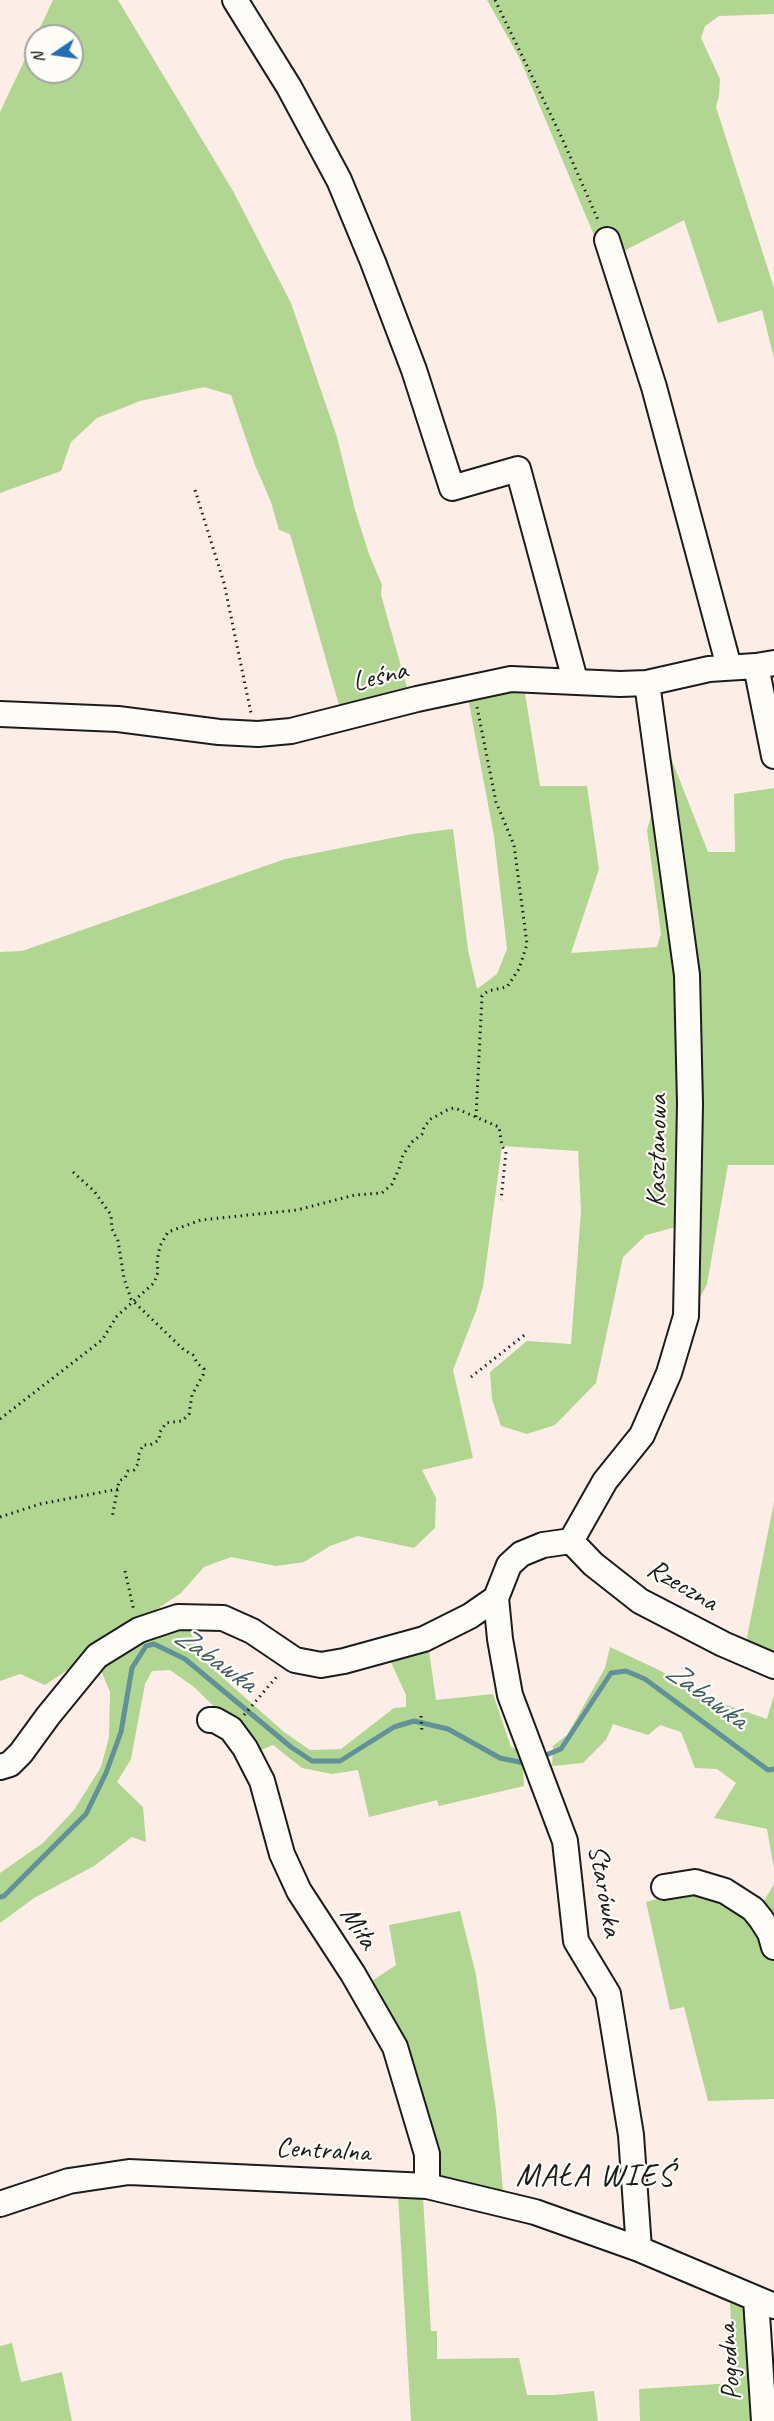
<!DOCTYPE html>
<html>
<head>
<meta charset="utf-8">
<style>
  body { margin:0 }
  #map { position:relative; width:774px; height:2421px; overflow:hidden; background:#fcede6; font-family:Caveat,sans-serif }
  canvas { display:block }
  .north { position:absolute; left:24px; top:24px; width:60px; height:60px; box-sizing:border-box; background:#fdfcf7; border:2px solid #a3a29f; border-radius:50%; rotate:257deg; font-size:16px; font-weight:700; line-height:24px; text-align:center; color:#1c1c1c }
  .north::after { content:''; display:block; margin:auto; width:21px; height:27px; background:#1f6fb2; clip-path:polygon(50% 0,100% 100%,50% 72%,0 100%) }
</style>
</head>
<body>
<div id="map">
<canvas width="774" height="2421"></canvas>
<div class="north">N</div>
</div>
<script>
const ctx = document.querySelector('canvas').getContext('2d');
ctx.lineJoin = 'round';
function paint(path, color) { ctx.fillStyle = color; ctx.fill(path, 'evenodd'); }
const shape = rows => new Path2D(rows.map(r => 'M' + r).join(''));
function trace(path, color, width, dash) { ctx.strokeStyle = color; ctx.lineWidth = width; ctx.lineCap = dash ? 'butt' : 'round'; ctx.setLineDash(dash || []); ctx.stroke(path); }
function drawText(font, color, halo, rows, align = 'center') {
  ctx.font = font + ' Caveat,sans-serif'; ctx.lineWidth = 4.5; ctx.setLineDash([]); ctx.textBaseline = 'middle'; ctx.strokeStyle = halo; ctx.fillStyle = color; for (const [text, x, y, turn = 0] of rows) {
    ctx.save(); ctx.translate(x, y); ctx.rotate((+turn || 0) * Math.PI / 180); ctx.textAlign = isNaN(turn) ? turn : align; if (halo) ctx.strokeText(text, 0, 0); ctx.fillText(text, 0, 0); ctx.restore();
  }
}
paint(shape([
  [53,0,118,0,233,191,291,303,337,437,355,510,369,554,382,585,381,595,408,691,339,705,290,534,279,530,271,502,255,465,231,395,204,387,140,401,97,418,71,442,61,471,0,493,0,112],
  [36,36,72,36,72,72,36,72],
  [487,0,774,0,774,14,719,16,705,26,701,38,720,79,719,96,716,107,774,288,774,358,762,310,718,323,684,220,616,255,596,240,520,59],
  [524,687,540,786,587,786,599,869,571,953,657,947,661,934,647,830,654,805,658,725,708,852,735,852,734,794,774,788,774,1165,728,1165,707,1284,696,1306,683,1225,646,1235,623,1257,596,1383,555,1425,527,1434,501,1426,492,1399,490,1372,527,1341,571,1344,581,1211,578,1151,502,1146,483,1287,476,1311,453,1370,473,1458,422,1470,436,1498,435,1528,414,1548,358,1536,330,1546,304,1562,276,1566,231,1557,204,1567,181,1593,45,1685,20,1674,0,1681,0,952,22,951,285,859,412,834,453,829,468,950,477,989,497,974,507,949,494,836,468,698],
  [774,1502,774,1656,745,1647],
  [187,1625,205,1662,284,1732,310,1750,341,1749,394,1708,406,1707,406,1695,388,1656,428,1644,436,1700,493,1694,511,1747,522,1751,524,1786,439,1806,437,1800,369,1817,358,1770,332,1774,302,1768,273,1745,252,1754,228,1720,194,1687,170,1670,152,1671,145,1684,131,1759,117,1782,143,1807,146,1842,132,1837,94,1866,34,1898,0,1923,0,1873,43,1843,74,1810,101,1767,109,1737,110,1692,99,1666,123,1645],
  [610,1647,659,1670,709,1699,767,1719,774,1695,774,1869,767,1829,714,1818,736,1783,717,1769,695,1768,681,1732,660,1725,648,1735,613,1724,606,1740,583,1763,552,1766,553,1746,567,1735,605,1668],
  [774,1884,774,2099,708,2101,684,2007,670,2010,646,1902,688,1891,764,1901],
  [460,1911,476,1975,496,2110,503,2191,438,2180,366,1985,396,1965,389,1925],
  [398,2194,423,2197,431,2331,437,2331,437,2359,519,2358,527,2395,554,2395,594,2391,598,2421,411,2421],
  [730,2303,749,2310,757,2421,640,2421,639,2389,734,2383],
  [12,2343,21,2382,62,2372,72,2421,0,2421,0,2346]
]), '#b1d691');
trace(shape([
  [541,1757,561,1749,611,1673,626,1671,645,1679,768,1770,774,1769],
  [0,1897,4,1896,86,1814,106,1773,121,1732,132,1668,146,1646,154,1644,185,1659,291,1747,312,1761,340,1761,394,1727,414,1721,448,1729,500,1758,524,1763]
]), '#619199', 5);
const minor = shape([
  [235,0,289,87,339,180,373,262,414,370,452,488,518,469,575,680],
  [607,240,654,387,729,667],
  [756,666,774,756],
  [0,714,118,719,219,732,258,734,291,731,417,699,511,679,620,684,647,683,709,669,756,666,774,663],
  [571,1541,593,1564,640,1601,723,1644,774,1666],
  [210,1720,215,1720,231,1729,245,1748,262,1781,282,1854,299,1891,353,1974,395,2047,427,2154,427,2186],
  [0,1767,10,1764,21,1753,48,1716,97,1656,139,1630,178,1617,223,1618,252,1631,295,1660,321,1665,344,1661,424,1639,470,1616,496,1598],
  [664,1887,695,1882,725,1891,753,1909,761,1919,770,1933,774,1947],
  [0,2204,69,2181,129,2172,427,2186,535,2212,639,2249,774,2306],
  [639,2249,631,2135,608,1994,576,1941,565,1841,510,1695,500,1639,496,1598,509,1565,521,1554,543,1545,571,1541,605,1481,642,1435,669,1373,686,1316,690,1104,687,975,647,683],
  [756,2299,764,2421]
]);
trace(minor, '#1c1c1c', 28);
trace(shape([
  [495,0,561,136,599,222],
  [195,490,224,583,251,713],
  [476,1117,482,996,488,991,507,987,519,969,527,944,514,845,496,802,477,707],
  [73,1172,94,1191,111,1215,112,1229,118,1241,124,1278,131,1299,184,1350,193,1355,197,1363,204,1369,203,1375,192,1395,189,1414,182,1421,166,1423,160,1432,159,1440,150,1445,143,1445,138,1456,139,1462,134,1470,128,1471,125,1478,119,1481,112,1518],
  [471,1377,527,1333],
  [0,1419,102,1340,117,1316,154,1283,158,1272,157,1261,160,1246,168,1232,201,1220,297,1210,355,1195,382,1193,392,1184,399,1169,403,1155,412,1142,422,1134,424,1127,431,1119,449,1109,455,1108,499,1127,502,1146,506,1152,501,1200],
  [0,1517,40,1504,118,1489],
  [125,1571,134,1611],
  [244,1715,279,1674],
  [421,1716,422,1733]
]), '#1c1c1c', 3, [1.5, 4.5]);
trace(minor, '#fdfcf7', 24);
drawText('28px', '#1c1c1c', '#fdfcf7', [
  ["Leśna",380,677,-14],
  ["Kasztanowa",658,1151,-89],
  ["Rzeczna",682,1586,30],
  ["Starówka",604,1891,80],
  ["Miła",358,1928,57],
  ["Centralna",323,2151,3],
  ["Pogodna",730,2362,-94]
]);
drawText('italic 30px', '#446065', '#fdfcf7', [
  ["Zabawka",215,1660,35],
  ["Zabawka",706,1696,36]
]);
ctx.letterSpacing = '1.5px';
drawText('32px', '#1c1c1c', '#fdfcf7', [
  ["MAŁA WIEŚ",595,2177]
]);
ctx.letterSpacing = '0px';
</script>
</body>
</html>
